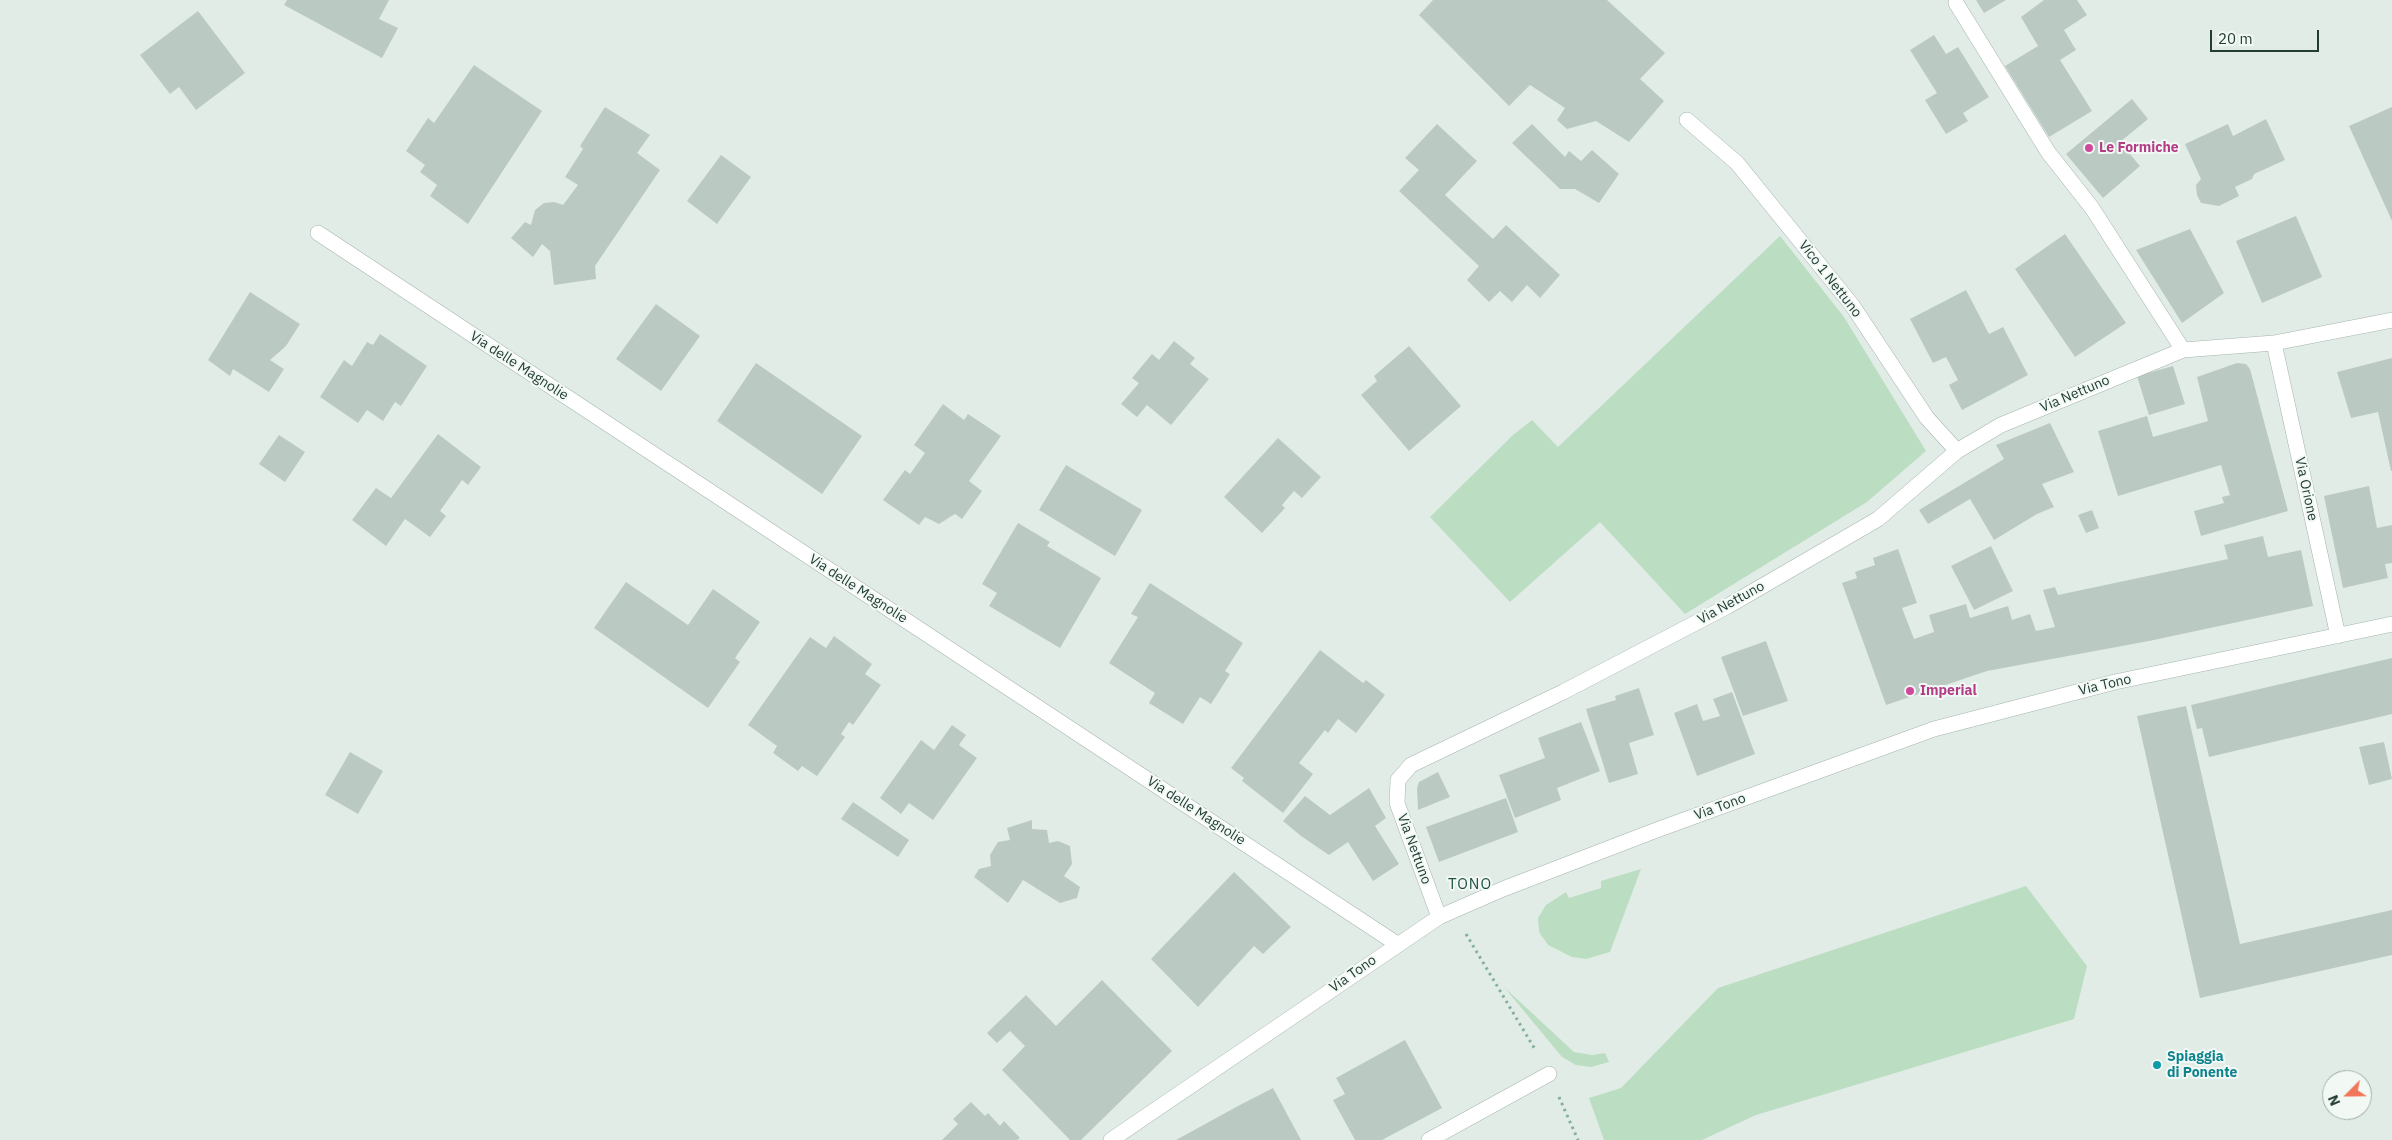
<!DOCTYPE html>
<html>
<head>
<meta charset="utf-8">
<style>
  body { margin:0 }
  #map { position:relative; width:2392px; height:1140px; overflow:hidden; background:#e2ece7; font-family:"IBM Plex Sans",sans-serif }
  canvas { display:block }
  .north { position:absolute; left:2322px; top:1070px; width:50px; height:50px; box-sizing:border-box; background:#f2f9f5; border:1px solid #9faea8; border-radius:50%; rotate:247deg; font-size:14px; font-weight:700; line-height:20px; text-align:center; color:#223d34 }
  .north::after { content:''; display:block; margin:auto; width:18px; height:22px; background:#f1765a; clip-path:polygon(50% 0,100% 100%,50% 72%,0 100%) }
  .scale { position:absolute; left:2210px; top:30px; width:109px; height:22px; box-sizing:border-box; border:2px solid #223d34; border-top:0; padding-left:6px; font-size:15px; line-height:18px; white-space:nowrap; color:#223d34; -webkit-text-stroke:4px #f2f9f5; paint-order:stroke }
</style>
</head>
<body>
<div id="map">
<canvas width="2392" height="1140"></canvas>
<div class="north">N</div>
<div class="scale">20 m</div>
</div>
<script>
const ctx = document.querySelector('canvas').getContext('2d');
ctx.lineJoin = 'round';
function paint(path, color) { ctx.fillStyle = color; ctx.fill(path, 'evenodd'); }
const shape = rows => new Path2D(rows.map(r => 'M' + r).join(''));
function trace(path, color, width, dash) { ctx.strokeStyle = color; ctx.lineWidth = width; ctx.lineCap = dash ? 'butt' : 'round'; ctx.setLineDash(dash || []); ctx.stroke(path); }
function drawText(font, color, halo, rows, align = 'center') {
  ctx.font = font + ' "IBM Plex Sans",sans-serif'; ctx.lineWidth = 4; ctx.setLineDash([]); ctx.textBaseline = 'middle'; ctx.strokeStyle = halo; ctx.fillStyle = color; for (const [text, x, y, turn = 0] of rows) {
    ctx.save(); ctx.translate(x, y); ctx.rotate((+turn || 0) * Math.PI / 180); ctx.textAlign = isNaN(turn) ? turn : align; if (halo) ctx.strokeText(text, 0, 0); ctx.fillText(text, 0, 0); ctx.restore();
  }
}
paint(shape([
  [1780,236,1844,317,1926,451,1867,502,1685,614,1600,522,1510,602,1430,517,1513,435,1532,420,1558,447],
  [1641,869,1610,952,1586,959,1572,957,1548,945,1539,932,1538,918,1546,905,1566,892,1569,898,1601,888,1601,881],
  [2026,886,2087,966,2074,1019,1756,1115,1702,1140,1604,1140,1589,1098,1621,1088,1718,988],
  [1504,987,1574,1052,1592,1055,1605,1053,1609,1062,1591,1067,1576,1065,1562,1057]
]), '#bbddc2');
paint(shape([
  [287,0,389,0,379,19,398,28,382,58,284,5],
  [1433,0,1607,0,1665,53,1640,79,1664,101,1629,142,1596,121,1567,129,1557,120,1565,108,1530,85,1509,106,1419,15],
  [1976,0,2006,0,1984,13],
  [2044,0,2077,0,2087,15,2064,30,2076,50,2060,60,2092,111,2049,137,2005,66,2038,46,2021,17],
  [198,11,245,73,196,110,179,87,170,94,140,55],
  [1934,35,1946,54,1958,47,1989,97,1963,113,1968,121,1946,134,1925,100,1937,93,1910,50],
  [474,65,542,111,468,224,430,196,437,185,420,172,425,165,406,151,428,118,434,123],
  [2132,99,2148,119,2120,142,2140,166,2103,198,2066,154],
  [605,107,650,135,637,153,660,170,595,266,596,279,554,285,550,251,542,244,533,257,511,238,525,222,531,225,535,210,544,203,554,202,563,205,578,185,565,177,583,149,580,146],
  [2392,107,2392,221,2349,126],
  [2266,119,2285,160,2254,174,2252,179,2235,187,2239,196,2219,206,2201,203,2197,195,2196,185,2201,179,2185,144,2228,124,2233,136],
  [1437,124,1477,161,1445,195,1493,239,1506,225,1560,275,1540,298,1527,285,1512,302,1500,291,1489,302,1467,280,1479,266,1399,191,1419,170,1405,158],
  [1532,124,1565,157,1569,151,1581,161,1592,150,1619,174,1599,203,1575,189,1560,189,1512,143],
  [721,155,751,177,717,224,687,201],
  [2296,216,2322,277,2262,303,2236,241],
  [2190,229,2224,293,2182,323,2136,250],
  [2065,234,2126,323,2075,357,2015,269],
  [1966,290,1989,334,2003,327,2028,375,1962,410,1949,385,1958,380,1946,357,1933,363,1910,319],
  [250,292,300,324,286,346,270,360,284,369,269,392,233,369,230,376,208,360],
  [656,304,700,336,661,391,616,359],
  [380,334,427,366,401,406,395,402,383,421,367,410,358,423,320,397,344,360,352,366,367,342,373,345],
  [1174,341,1195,358,1190,364,1209,379,1171,425,1147,405,1137,417,1121,404,1139,383,1132,378,1152,354,1159,360],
  [1409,346,1461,406,1409,451,1361,395,1377,381,1374,376],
  [2392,358,2392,471,2391,471,2378,412,2351,418,2337,372],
  [756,363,862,436,822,494,717,421],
  [2237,363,2246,364,2250,369,2288,511,2201,536,2194,511,2224,503,2222,497,2230,495,2221,465,2118,496,2098,431,2147,416,2153,437,2208,421,2197,377],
  [2173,366,2185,404,2149,415,2137,376],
  [943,404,964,420,968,414,1001,436,969,481,982,491,962,519,955,514,939,524,925,517,919,525,883,500,905,470,910,474,925,453,914,445],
  [2050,423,2074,472,2042,484,2054,507,2037,514,1994,540,1970,499,1928,524,1919,510,2004,459,1996,445],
  [438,434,481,467,468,485,462,480,440,511,446,516,430,537,405,519,386,546,352,520,376,488,391,498],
  [279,435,305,452,285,482,259,464],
  [1278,438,1321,477,1302,498,1294,491,1282,505,1285,508,1262,533,1224,497],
  [1066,465,1142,510,1115,556,1039,510],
  [2369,486,2377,528,2392,525,2392,563,2385,564,2388,578,2343,588,2324,496],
  [2092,510,2099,528,2086,533,2078,515],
  [1018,523,1050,542,1047,546,1101,578,1060,648,989,606,997,593,982,584],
  [2263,536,2268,557,2301,550,2313,606,2149,641,1987,671,1886,705,1842,583,1857,578,1855,572,1875,565,1873,558,1898,549,1917,603,1902,608,1914,639,1934,632,1929,615,1966,604,1970,618,2008,606,2012,620,2030,614,2036,631,2055,627,2043,590,2055,587,2058,595,2228,559,2224,545],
  [1991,546,2013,591,1974,610,1951,566],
  [626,582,688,625,713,589,760,622,735,658,740,662,708,708,594,628],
  [1150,583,1243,643,1225,671,1230,674,1211,704,1200,697,1183,724,1149,703,1155,693,1109,663,1138,617,1131,614],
  [834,636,872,664,865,674,881,685,853,725,849,722,841,734,845,737,817,776,802,766,798,771,773,753,777,746,748,725,810,637,826,648],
  [1766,641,1788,701,1743,716,1721,657],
  [1320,650,1363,683,1366,680,1385,695,1356,733,1338,719,1328,733,1325,730,1299,763,1313,774,1283,813,1242,781,1244,778,1231,768],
  [2392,658,2392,714,2209,757,2202,728,2197,729,2191,705],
  [1639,688,1654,735,1629,743,1638,774,1609,783,1586,709,1616,700,1615,696],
  [1732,692,1755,754,1697,776,1674,713,1697,704,1703,721,1720,716,1713,699],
  [2186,706,2240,944,2392,910,2392,955,2200,998,2137,716],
  [1581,722,1600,771,1557,788,1561,800,1515,818,1499,775,1545,758,1538,738],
  [952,725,966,735,959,745,977,758,933,820,909,803,901,814,880,798,921,740,934,750],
  [2384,742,2392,779,2369,785,2359,747],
  [350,752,383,771,358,814,325,795],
  [1438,772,1450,797,1418,810,1417,788,1419,782],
  [1369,788,1386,818,1375,826,1399,864,1373,881,1348,842,1329,855,1301,836,1283,821,1305,796,1330,815],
  [1506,798,1518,832,1439,862,1426,827],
  [853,802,909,840,898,857,841,819],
  [1032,820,1032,829,1047,830,1049,843,1058,841,1070,846,1072,864,1064,876,1080,887,1077,898,1060,903,1023,880,1008,903,974,877,979,869,991,866,990,855,998,842,1010,840,1007,828],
  [1234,872,1291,927,1263,954,1254,946,1198,1007,1151,959],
  [1102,980,1172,1051,1081,1140,1070,1140,1002,1070,1025,1046,1010,1031,997,1043,987,1033,1026,995,1056,1026],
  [1405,1040,1442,1108,1382,1140,1355,1140,1333,1100,1345,1094,1336,1078],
  [1273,1088,1301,1140,1176,1140,1238,1106],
  [971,1102,985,1116,988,1113,1000,1126,1004,1121,1020,1138,1017,1140,942,1140,958,1124,953,1119]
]), '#bacac2');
const minor = shape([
  [1956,3,2048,152,2092,208,2183,350],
  [1687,120,1737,163,1852,305,1927,418,1957,451],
  [318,233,1397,944],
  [2274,343,2338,636],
  [1439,917,1397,803,1398,780,1411,765,1563,692,1728,606,1878,519,1957,451,2001,425,2183,350,2274,343,2392,320],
  [1111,1140,1439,917,1503,889,1654,831,1934,729,2115,682,2392,624],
  [1429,1140,1549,1074]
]);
trace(minor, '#a5b4ae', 16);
trace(shape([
  [1466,934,1536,1051],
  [1559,1097,1578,1140]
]), '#82b09e', 3, [2.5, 4]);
trace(minor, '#fff', 15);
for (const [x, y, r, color] of [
  [2089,148,5,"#d1479c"],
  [1910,691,5,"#d1479c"],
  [2157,1065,5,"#0f9aa8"]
]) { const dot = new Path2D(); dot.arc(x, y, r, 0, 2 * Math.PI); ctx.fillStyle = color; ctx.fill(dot); trace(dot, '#f2f9f5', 2); }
drawText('bold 14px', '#b23c85', '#f2f9f5', [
  ["Le Formiche",2099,148],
  ["Imperial",1920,691]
], 'left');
drawText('14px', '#223d34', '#f2f9f5', [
  ["Vico 1 Nettuno",1830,279,52],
  ["Via delle Magnolie",519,366,33],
  ["Via Nettuno",2075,394,-23],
  ["Via Orione",2306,489,78],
  ["Via delle Magnolie",858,589,33],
  ["Via Nettuno",1731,603,-29],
  ["Via Tono",2105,685,-13],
  ["Via Tono",1720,807,-20],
  ["Via delle Magnolie",1196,811,33],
  ["Via Nettuno",1414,849,70],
  ["Via Tono",1353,974,-35]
]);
drawText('bold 14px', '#0d838f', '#f2f9f5', [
  ["Spiaggia",2167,1057],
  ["di Ponente",2167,1073]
], 'left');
ctx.letterSpacing = '1px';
drawText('15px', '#1e4f40', '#f2f9f5', [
  ["TONO",1470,885]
]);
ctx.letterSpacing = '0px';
</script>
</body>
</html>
